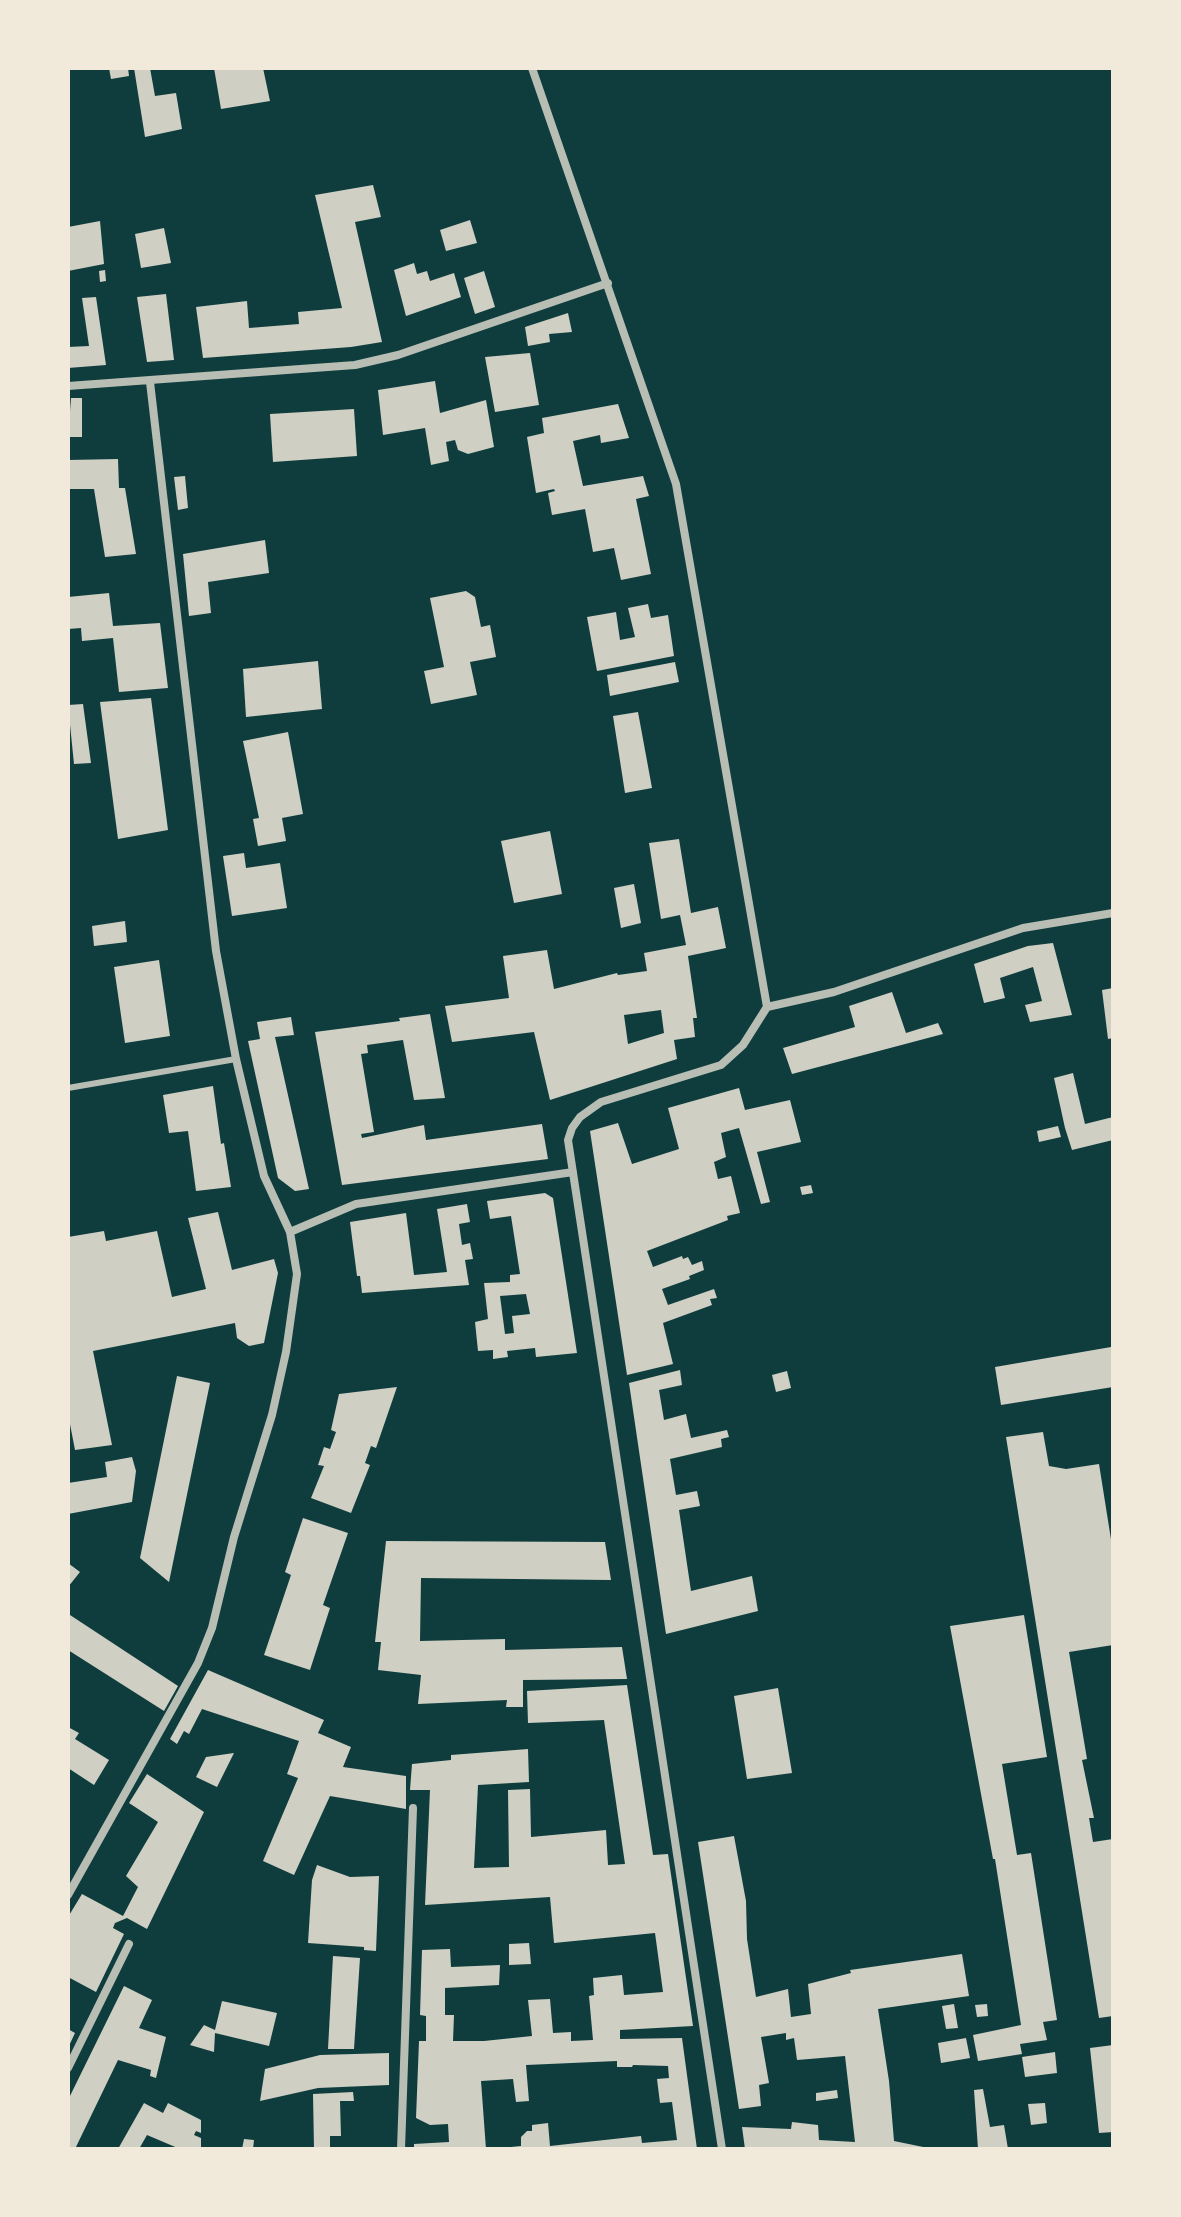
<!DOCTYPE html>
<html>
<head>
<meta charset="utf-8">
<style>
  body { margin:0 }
  #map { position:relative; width:1181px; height:2217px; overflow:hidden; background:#0f3d3e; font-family:"Noto Sans",sans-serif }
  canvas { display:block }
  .frame { position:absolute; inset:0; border:70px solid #f1e9da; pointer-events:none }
</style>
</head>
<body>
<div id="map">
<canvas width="1181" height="2217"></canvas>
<div class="frame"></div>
</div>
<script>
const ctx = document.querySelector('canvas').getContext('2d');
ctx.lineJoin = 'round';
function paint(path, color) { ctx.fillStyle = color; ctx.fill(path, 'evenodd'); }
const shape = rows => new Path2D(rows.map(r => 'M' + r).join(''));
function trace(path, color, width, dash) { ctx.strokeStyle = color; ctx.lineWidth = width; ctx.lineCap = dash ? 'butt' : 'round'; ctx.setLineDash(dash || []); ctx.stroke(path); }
paint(shape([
  [109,68,128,68,129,76,111,79],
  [134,68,150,68,155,96,176,93,182,129,145,137],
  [214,68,263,68,270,101,221,109],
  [373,185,381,217,355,222,382,342,351,347,203,358,196,307,247,301,249,328,299,324,298,312,342,308,315,195],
  [470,220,477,243,446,251,440,230],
  [100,221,104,264,68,271,68,227],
  [164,228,171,263,141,268,135,234],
  [414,263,417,274,427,271,430,281,454,273,461,297,406,316,394,270],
  [105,270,106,281,100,282,99,271],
  [484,271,495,307,475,314,464,278],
  [166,294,174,360,147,362,137,297],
  [96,297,106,365,68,368,68,347,89,346,82,298],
  [568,313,572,332,549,334,550,342,528,346,525,327],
  [530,353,539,405,495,412,485,357],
  [435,381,440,413,486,400,494,447,468,454,458,450,455,440,446,442,449,461,431,465,425,428,383,435,378,390],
  [71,398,82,398,82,437,68,437],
  [618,404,629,438,601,443,600,435,573,441,583,486,643,476,649,496,636,499,651,574,621,580,614,548,593,552,585,509,552,515,548,493,555,491,554,489,536,493,527,437,544,433,542,418],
  [354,409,357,456,273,462,270,414],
  [118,459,119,488,125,488,136,554,105,557,94,489,68,489,68,460],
  [185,476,188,508,178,510,174,477],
  [265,540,269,573,208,582,211,613,189,616,183,554],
  [466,591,475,597,481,627,490,625,496,657,470,662,477,695,431,704,424,671,444,667,430,598],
  [109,593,113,626,160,623,168,688,119,692,113,638,82,641,81,628,68,629,68,597],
  [648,604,651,618,668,615,674,656,597,671,587,617,616,612,620,640,635,637,628,608],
  [318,661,322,709,246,717,243,669],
  [675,662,679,682,610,696,607,675],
  [151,698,168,830,118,839,100,702],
  [83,704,91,763,74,764,68,705],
  [638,712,652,788,625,793,613,716],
  [288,732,303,814,282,818,286,841,258,846,253,819,259,818,243,741],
  [550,831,562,894,514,903,501,841],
  [679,839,691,913,718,907,726,948,688,956,697,1018,693,1018,695,1037,674,1040,677,1059,550,1100,534,1032,452,1042,445,1006,509,998,503,956,547,950,554,989,617,973,618,975,647,971,644,953,686,945,680,915,661,919,649,843],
  [661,1010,664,1033,628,1044,624,1015],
  [244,853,246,868,280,863,287,908,232,916,223,856],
  [634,884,641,923,621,928,614,888],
  [125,921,127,942,94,946,92,926],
  [1053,943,1072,1015,1030,1022,1025,1005,1042,1001,1033,967,1000,978,1005,998,984,1003,974,964,1028,946],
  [159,960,170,1036,125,1043,114,967],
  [1113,988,1113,1038,1108,1039,1102,990],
  [892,992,906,1033,938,1023,943,1034,792,1074,783,1048,855,1027,849,1006],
  [430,1014,445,1098,414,1100,403,1040,367,1045,368,1053,361,1054,374,1132,361,1134,362,1138,424,1125,426,1140,542,1124,548,1159,342,1185,315,1032,400,1021,399,1018],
  [291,1017,294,1035,275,1037,309,1189,295,1191,278,1178,248,1041,260,1039,257,1022],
  [1073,1073,1085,1124,1113,1117,1113,1140,1072,1150,1065,1128,1054,1078],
  [213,1086,221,1144,224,1143,231,1187,196,1191,188,1131,169,1133,163,1095],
  [739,1088,745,1110,790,1100,801,1142,757,1152,770,1202,761,1204,739,1128,721,1133,726,1157,714,1162,718,1179,731,1176,740,1213,727,1216,728,1220,647,1251,653,1267,682,1256,683,1259,688,1257,692,1265,702,1261,704,1270,689,1276,690,1279,662,1289,668,1305,714,1289,717,1298,710,1299,712,1305,663,1323,673,1364,627,1375,590,1131,618,1123,632,1164,679,1149,668,1108],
  [1058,1126,1061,1137,1039,1142,1037,1131],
  [811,1185,813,1193,802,1195,800,1187],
  [545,1193,553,1198,577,1353,536,1357,535,1348,507,1351,508,1357,493,1359,493,1350,478,1351,475,1322,488,1319,484,1283,510,1282,510,1275,520,1274,511,1216,490,1219,487,1201],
  [526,1294,530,1314,512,1316,514,1333,505,1334,500,1296],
  [467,1204,470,1222,459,1224,462,1245,470,1243,473,1259,465,1260,469,1285,362,1293,360,1276,357,1276,350,1222,406,1213,414,1275,447,1272,437,1209],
  [218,1212,232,1270,274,1259,278,1273,264,1343,249,1346,237,1338,235,1323,93,1351,112,1445,75,1450,68,1414,68,1237,104,1231,106,1241,157,1231,172,1297,206,1289,188,1218],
  [1111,1347,1113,1387,1001,1405,995,1367],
  [680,1370,682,1385,659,1390,664,1420,686,1414,691,1438,727,1430,729,1437,721,1439,722,1447,670,1459,676,1495,697,1491,700,1506,679,1510,691,1591,752,1576,758,1611,666,1634,629,1383],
  [787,1371,791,1388,776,1392,772,1375],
  [177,1376,210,1383,169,1582,140,1558],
  [397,1387,376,1448,371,1446,365,1463,370,1465,351,1513,311,1498,324,1466,318,1465,324,1447,330,1449,336,1432,331,1430,339,1394],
  [1043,1432,1049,1466,1066,1469,1099,1464,1113,1552,1113,1645,1069,1652,1087,1759,1082,1760,1094,1818,1089,1818,1093,1842,1113,1839,1113,2016,1099,2018,1006,1437],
  [132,1457,136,1471,132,1502,68,1514,68,1483,107,1477,105,1462],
  [303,1518,348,1533,323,1605,330,1608,310,1670,264,1655,291,1575,285,1572],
  [386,1541,605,1542,611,1580,421,1578,420,1641,505,1639,505,1650,622,1647,627,1679,523,1680,523,1707,506,1707,507,1700,418,1704,421,1675,378,1670,381,1642,375,1642],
  [68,1563,80,1572,68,1587],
  [70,1615,178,1686,164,1711,68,1650],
  [1024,1615,1047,1757,1002,1764,1017,1855,1031,1853,1057,2020,1043,2022,1047,2040,1020,2044,1022,2054,978,2061,973,2035,1021,2025,995,1859,993,1859,950,1626],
  [208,1670,324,1720,318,1733,351,1747,343,1767,406,1776,406,1809,330,1796,294,1875,263,1861,298,1778,287,1774,299,1741,202,1709,189,1734,184,1731,177,1744,170,1739],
  [627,1685,653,1855,668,1854,693,2026,620,2030,620,2039,682,2038,697,2149,511,2149,511,2147,521,2146,521,2137,527,2131,532,2131,532,2125,548,2123,550,2146,641,2136,642,2143,677,2140,672,2102,660,2103,657,2079,669,2078,668,2066,633,2065,632,2067,617,2067,617,2061,526,2065,529,2101,516,2102,513,2079,481,2081,486,2149,414,2149,414,2144,449,2142,448,2124,430,2125,416,2118,419,2041,426,2041,426,2016,420,2015,422,1950,450,1949,451,1967,500,1965,499,1985,445,1988,445,2015,454,2015,453,2041,484,2041,532,2036,528,2000,550,1999,553,2033,571,2032,571,2041,593,2040,589,1996,594,1995,593,1978,622,1975,624,1995,663,1992,655,1933,554,1943,550,1897,425,1905,430,1790,410,1790,412,1764,451,1760,451,1755,528,1749,529,1782,478,1785,474,1868,509,1867,508,1790,530,1789,531,1837,606,1830,608,1865,625,1864,604,1720,528,1723,527,1691],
  [778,1688,792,1773,747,1779,734,1696],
  [68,1727,79,1733,75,1739,109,1760,94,1785,68,1768],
  [234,1753,217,1787,196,1777,206,1757],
  [147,1774,204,1812,147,1929,127,1918,115,1923,113,1928,124,1934,96,1992,68,1977,68,1917,82,1894,123,1916,138,1887,126,1876,158,1822,129,1803],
  [734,1836,746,1901,747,1939,756,1997,788,1989,791,2017,811,2014,808,1984,851,1973,850,1970,962,1954,969,1996,878,2009,889,2081,894,2141,933,2149,745,2149,742,2127,791,2129,792,2122,818,2125,819,2140,855,2142,845,2056,797,2060,794,2038,786,2040,786,2033,761,2037,769,2083,759,2085,761,2106,739,2109,698,1842],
  [317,1865,350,1877,379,1876,376,1951,364,1950,364,1947,308,1943,312,1880],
  [529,1943,531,1964,509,1965,509,1944],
  [333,1956,360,1958,354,2049,328,2049],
  [124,1986,152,2000,139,2028,166,2037,156,2078,150,2076,151,2070,118,2060,75,2149,68,2149,68,2100],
  [222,2001,277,2013,269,2046,215,2033,214,2052,190,2045,204,2025,215,2030],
  [954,2004,958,2028,946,2029,942,2006],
  [987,2004,988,2016,977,2017,975,2005],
  [68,2029,75,2033,68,2048],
  [966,2038,970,2058,941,2063,938,2043],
  [1113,2045,1113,2132,1099,2133,1090,2048],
  [1055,2052,1057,2073,1025,2077,1022,2057],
  [389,2053,389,2085,318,2088,260,2101,265,2069,320,2055],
  [983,2089,990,2127,1004,2125,1008,2149,978,2149,974,2090],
  [837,2090,838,2098,816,2101,816,2093],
  [353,2092,354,2101,340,2101,341,2136,330,2136,330,2149,314,2149,313,2094],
  [144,2103,163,2113,168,2103,201,2120,201,2133,196,2131,194,2135,201,2138,201,2149,180,2149,147,2135,139,2149,118,2149],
  [1045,2103,1047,2123,1031,2125,1028,2104],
  [244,2139,254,2140,253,2149,242,2149]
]), '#cfcfc3');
trace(shape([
  [68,1088,236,1059]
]), '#b8beb3', 6);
trace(shape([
  [532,68,676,484,767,1007],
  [150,382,216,951,236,1059,264,1176,290,1232,356,1204,573,1172],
  [68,386,355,365,398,355,608,283],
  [767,1007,834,992,1023,928,1113,913],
  [68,1895,198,1663,212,1628,234,1537,272,1415,286,1352,297,1274,290,1232],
  [68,2068,129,1944],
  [401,2149,413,1808],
  [722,2149,568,1140,572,1128,580,1117,601,1102,721,1065,743,1045,767,1007]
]), '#b8beb3', 8);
</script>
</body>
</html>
